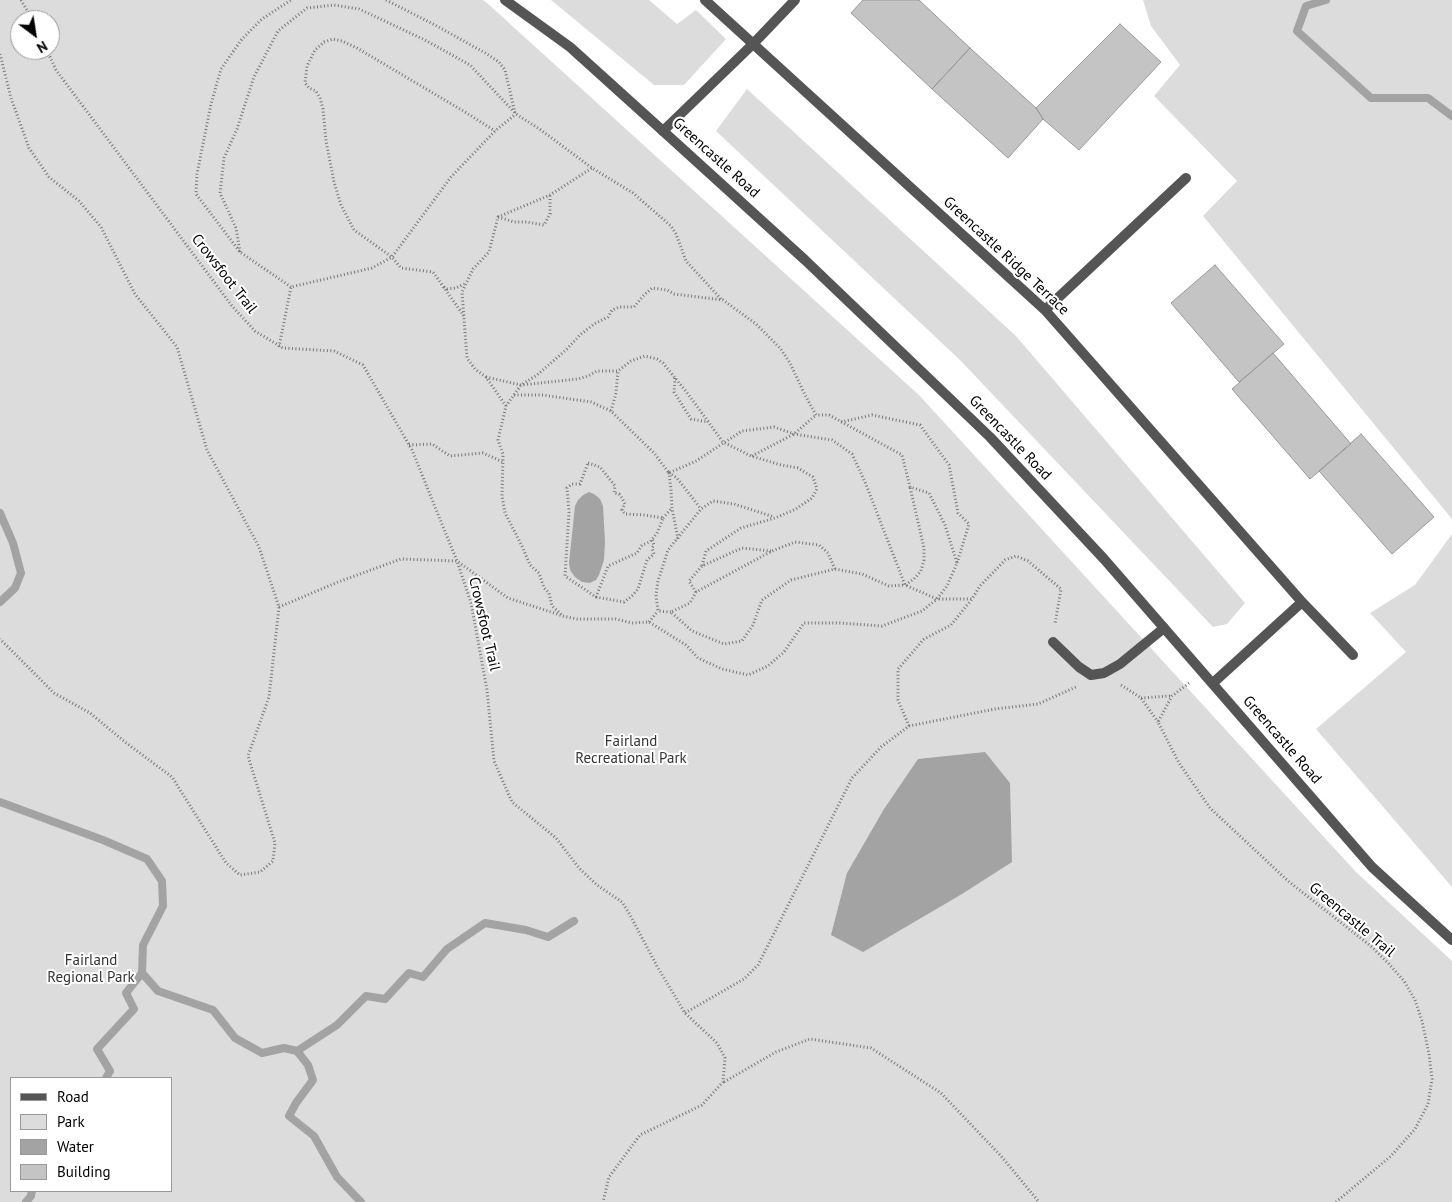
<!DOCTYPE html>
<html>
<head>
<meta charset="utf-8">
<style>
  body { margin:0 }
  #map { position:relative; width:1452px; height:1202px; overflow:hidden; background:#fff; font-family:"PT Sans",sans-serif }
  canvas { display:block }
  .legend { position:absolute; left:10px; top:1077px; width:162px; height:115px; box-sizing:border-box; background:#fff; border:1px solid #999; margin:0; padding:6px 9px; list-style:none; font-size:15px; color:#000 }
  .legend li { display:flex; align-items:center; gap:10px; height:25px }
  .legend b { width:25px; border:1px solid #999 }
  .north { position:absolute; left:10px; top:10px; width:50px; height:50px; box-sizing:border-box; background:#fff; border:1px solid #999; border-radius:50%; rotate:149deg; font-size:14px; font-weight:700; line-height:20px; text-align:center; color:#000 }
  .north::after { content:''; display:block; margin:auto; width:18px; height:22px; background:#000; clip-path:polygon(50% 0,100% 100%,50% 72%,0 100%) }
</style>
</head>
<body>
<div id="map">
<canvas width="1452" height="1202"></canvas>
<ul class="legend">
<li><b style="height:6px;background:#555"></b>Road</li>
<li><b style="height:14px;background:#dcdcdc"></b>Park</li>
<li><b style="height:14px;background:#a3a3a3"></b>Water</li>
<li><b style="height:14px;background:#c4c4c4"></b>Building</li>
</ul>
<div class="north">N</div>
</div>
<script>
const ctx = document.querySelector('canvas').getContext('2d');
ctx.lineJoin = 'round';
function paint(path, color) { ctx.fillStyle = color; ctx.fill(path, 'evenodd'); }
const shape = rows => new Path2D(rows.map(r => 'M' + r).join(''));
function trace(path, color, width, dash) { ctx.strokeStyle = color; ctx.lineWidth = width; ctx.lineCap = dash ? 'butt' : 'round'; ctx.setLineDash(dash || []); ctx.stroke(path); }
function drawText(font, color, halo, rows, align = 'center') {
  ctx.font = font + ' "PT Sans",sans-serif'; ctx.lineWidth = 4; ctx.setLineDash([]); ctx.textBaseline = 'middle'; ctx.strokeStyle = halo; ctx.fillStyle = color; for (const [text, x, y, turn = 0] of rows) {
    ctx.save(); ctx.translate(x, y); ctx.rotate((+turn || 0) * Math.PI / 180); ctx.textAlign = isNaN(turn) ? turn : align; if (halo) ctx.strokeText(text, 0, 0); ctx.fillText(text, 0, 0); ctx.restore();
  }
}
paint(shape([
  [0,0,483,0,487,3,919,395,1356,872,1452,961,1452,1202,0,1202],
  [20,20,50,20,50,50,20,50],
  [11,1078,171,1078,171,1191,11,1191],
  [551,0,649,0,677,24,696,10,726,39,684,85,654,85],
  [1143,0,1452,0,1452,519,1203,216,1237,181,1154,96,1180,65,1151,26],
  [747,89,1016,336,1245,603,1227,624,1213,627,960,360,716,131],
  [1452,534,1452,887,1316,729,1406,652,1370,613,1415,585]
]), '#dcdcdc');
paint(shape([
  [589,492,594,494,600,499,603,506,605,542,604,560,599,575,596,580,590,583,582,582,575,577,570,570,569,563,575,506,578,500,583,495],
  [985,752,1010,783,1012,862,962,894,863,952,831,935,847,873,884,809,918,759]
]), '#a3a3a3');
trace(shape([
  [1326,0,1306,6,1297,31,1371,98,1428,98,1452,116],
  [0,513,13,543,21,573,15,588,0,602],
  [0,802,103,840,147,859,162,881,163,906,143,945,142,973,158,991,213,1010,235,1038,262,1053,284,1048,297,1051,308,1065,313,1080,296,1103,289,1116,314,1136,337,1177,361,1202],
  [297,1051,337,1025,366,996,385,999,409,973,423,977,447,949,485,923,526,930,548,937,574,921],
  [106,1078,110,1071,97,1049,134,1009,126,993,142,973],
  [26,1202,31,1196,32,1191]
]), '#a3a3a3', 8);
const building = shape([
  [863,0,919,0,970,48,932,89,851,13,863,0],
  [1120,24,1161,62,1079,150,1043,119,1036,108,1120,24],
  [970,48,1036,108,1043,119,1008,158,932,89,970,48],
  [1215,265,1284,344,1239,382,1171,303,1215,265],
  [1273,353,1351,444,1310,479,1232,389,1273,353],
  [1361,434,1434,517,1392,554,1319,471,1361,434]
]);
paint(building, '#c4c4c4');
trace(building, '#999', 1);
trace(shape([
  [21,0,33,20],
  [386,0,435,25,487,54,499,62,505,70,515,113],
  [47,50,56,70,232,306,255,331,283,348,334,351,363,365,412,450,457,561,471,603,487,690,494,761,512,802,556,838,579,868,597,885,622,902,630,915,658,968,685,1013,717,1043,725,1058,723,1082,702,1105,640,1135,609,1177,603,1202],
  [0,54,11,98,29,148,49,177,79,201,101,227,135,294,177,347,207,450,259,547,279,607,269,697,248,756,275,843,273,861,260,872,240,875,226,863,172,777,125,742,90,713,54,693,0,639],
  [498,217,514,222,527,222,544,225,550,214,550,195],
  [240,252,236,228,220,193,224,158,237,129,254,77,278,31,307,8,334,5,359,9,425,40,470,65,516,114,541,130,592,168,633,193,671,226,676,234,686,261,722,300],
  [291,287,240,252,196,194,197,174,211,104,221,69,242,39,262,19,291,0],
  [444,287,447,289,456,288,464,284],
  [464,316,433,272,401,268,392,257,354,230,341,205,334,182,326,141,323,109,320,98,316,91,309,88,305,83,307,66,315,50,324,42,333,39,342,41,357,48,465,112,495,131],
  [279,347,291,287,372,268,392,257,451,177,495,131,516,114],
  [486,377,521,385,578,379,588,376,597,371,618,371,631,361,645,356,657,359,663,363,688,394,723,442,751,456,781,465,798,468,813,477,817,489,812,498,796,509,775,518,741,528,706,551,702,566],
  [675,378,674,392,691,419,708,422],
  [514,395,543,395,591,402,611,411,654,453,669,473,696,461,742,431,774,427,794,434,832,440,852,454,865,482,905,585,937,599,972,599,980,586,1005,560,1016,556,1028,561,1061,589,1055,624],
  [506,406,486,377,475,369,467,358,462,292,473,269,489,252,498,217,550,195,592,168],
  [611,411,616,393,618,371],
  [841,422,872,415,920,425,949,465,958,513,969,524,957,563],
  [409,445,432,444,450,456,483,453,503,462],
  [752,456,794,434,816,415],
  [588,463,600,467,615,486,614,493,619,494,622,498,625,504,622,510,625,514,644,515,663,518,657,533,650,542,642,545,637,553,608,566,596,597,565,576,569,512,567,488,572,484,580,484,588,463],
  [663,518,672,508],
  [678,539,672,508,671,490,669,473,677,478,701,509],
  [835,569,828,553,819,545,795,542,772,551,696,592,690,603,671,612,692,631,724,644,742,641,753,625,762,600,791,580,835,569,862,574,889,586,905,585,914,579,921,571,924,560,924,548,910,487],
  [696,592,689,581,702,566,742,548,771,551],
  [596,597,624,602,633,595,638,589,647,560,654,554,652,548,654,545,652,539],
  [279,607,338,582,401,559,457,561,508,598,563,616,577,619,616,619,632,623,649,622,686,645,698,658,722,669,748,675,768,666,784,652,804,623,841,623,882,626,922,611,937,599,947,586,957,563,945,525,929,493,910,487,902,455,829,415,816,415,805,395,790,363,780,348,756,324,723,300,674,294,667,290,652,288,644,295,634,307,619,307,612,310,608,317,594,324,580,335,566,350,537,375,521,385,506,406,498,440,503,454,502,496,505,513,522,546,530,565,539,573,544,588,549,593,552,606,563,616],
  [671,612,658,611,656,595,658,581,668,550,701,509,713,501,734,504,774,517],
  [649,622,658,611],
  [1189,683,1172,696,1158,722,1179,763,1210,808,1288,881,1372,947,1389,964,1404,981,1415,1000,1422,1021,1429,1054,1432,1079,1428,1104,1415,1129,1391,1156,1336,1202],
  [1121,685,1141,698,1158,722],
  [1141,698,1171,696],
  [909,726,898,700,898,669,924,639,951,625,972,599],
  [685,1013,744,979,758,965,852,778,881,747,909,726,995,709,1038,704,1076,687],
  [724,1082,776,1052,810,1039,871,1048,941,1093,1001,1156,1039,1202]
]), '#777', 3, [1, 2.5]);
trace(shape([
  [1053,642,1079,667,1091,675,1104,673,1120,664,1164,628]
]), '#555', 10);
trace(shape([
  [705,0,1045,310,1302,602,1353,655],
  [663,131,753,44,795,0],
  [1045,310,1186,178],
  [1213,683,1302,602]
]), '#555', 10);
trace(shape([
  [505,0,570,47,663,131,805,260,990,437,1104,559,1372,867,1452,940]
]), '#555', 10);
drawText('15px', '#000', '#fff', [
  ["Greencastle Road",716,158,42],
  ["Greencastle Ridge Terrace",1006,256,43],
  ["Crowsfoot Trail",224,274,52],
  ["Greencastle Road",1010,438,46],
  ["Crowsfoot Trail",484,624,77],
  ["Greencastle Road",1282,740,49],
  ["Greencastle Trail",1352,920,40]
]);
drawText('15px', '#333', '#fff', [
  ["Fairland",631,742],
  ["Recreational Park",631,759],
  ["Fairland",91,961],
  ["Regional Park",91,978]
]);
</script>
</body>
</html>
